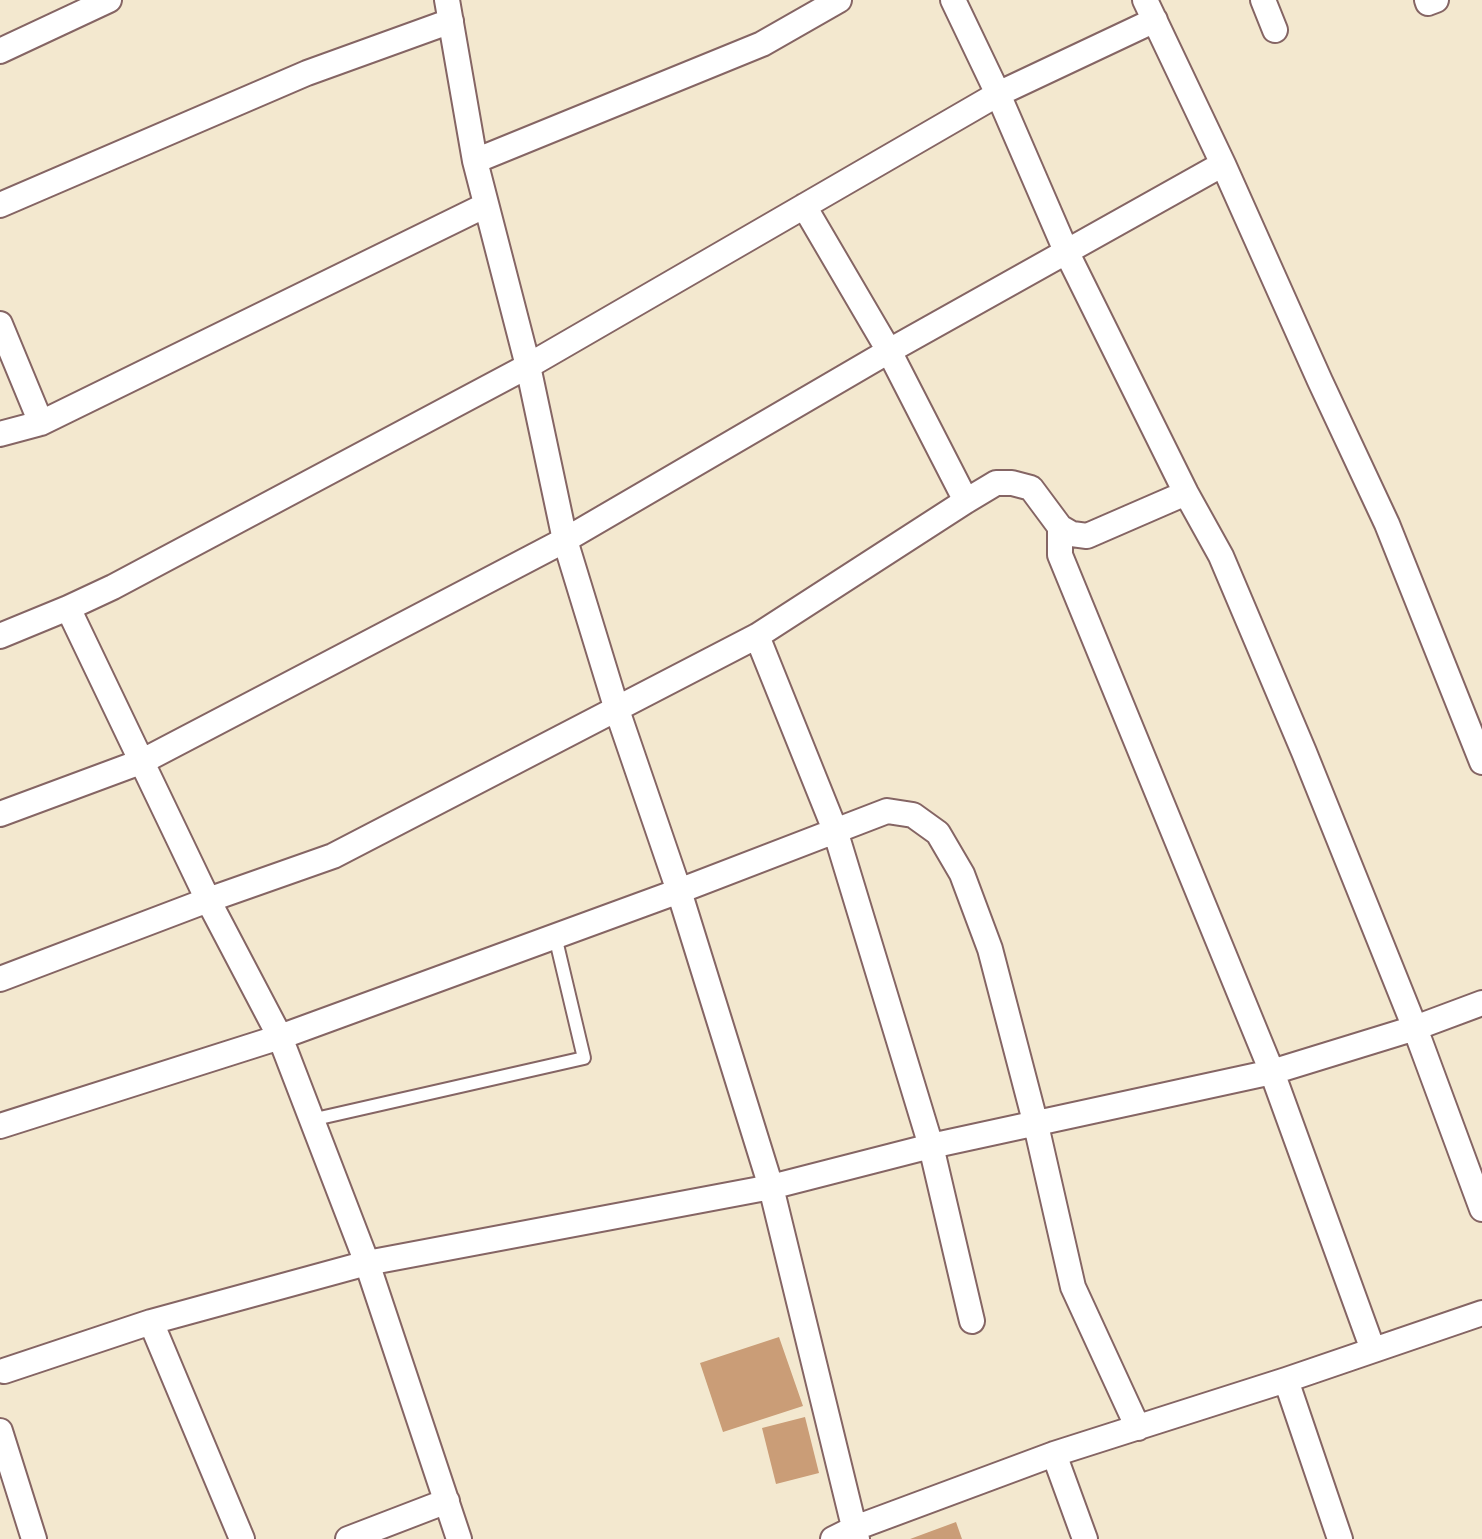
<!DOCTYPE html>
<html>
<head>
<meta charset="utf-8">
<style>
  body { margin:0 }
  canvas { display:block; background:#f3e8cf }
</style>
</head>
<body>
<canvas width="1482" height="1539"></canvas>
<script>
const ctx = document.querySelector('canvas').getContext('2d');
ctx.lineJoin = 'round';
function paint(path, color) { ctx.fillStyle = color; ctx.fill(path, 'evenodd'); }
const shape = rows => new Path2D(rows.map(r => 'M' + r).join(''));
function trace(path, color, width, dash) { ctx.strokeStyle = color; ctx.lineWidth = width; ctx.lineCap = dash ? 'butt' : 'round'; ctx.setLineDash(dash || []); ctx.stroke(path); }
paint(shape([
  [779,1337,803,1406,723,1432,700,1363],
  [805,1417,819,1473,776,1484,762,1428],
  [956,1522,962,1539,910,1539]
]), '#ca9d77');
const service = shape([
  [311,1120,584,1058,555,936]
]);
const minor = shape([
  [447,0,475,161,528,366,565,540,617,710,679,891,771,1187,857,1539],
  [953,0,998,94,1066,251,1186,493,1221,556,1304,752,1415,1028,1482,1209],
  [1145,0,1223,164,1320,381,1387,524,1482,762],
  [1263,0,1275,30],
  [1427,0,1428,3,1436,0],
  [0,51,109,0],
  [475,161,762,44,839,0],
  [0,205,307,73,451,21],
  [804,206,889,351,966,501],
  [0,324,41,423],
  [0,434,41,423,486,205],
  [1060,527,1060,555,1272,1072,1373,1350],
  [68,608,208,900,280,1037,367,1263,459,1539],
  [0,636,68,608,113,587,528,366,998,94,1155,20],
  [757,636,835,830,931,1146,972,1321],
  [0,814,143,761,565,540,889,351,1223,164],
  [0,979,208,900,333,856,757,636,966,501,996,483,1012,483,1031,488,1060,527,1072,534,1087,536,1186,493],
  [0,1126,280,1037,679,891,887,811,913,815,938,833,962,874,990,949,1036,1125,1073,1287,1138,1428],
  [151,1322,242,1539],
  [4,1371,151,1322,367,1263,771,1187,931,1146,1272,1072,1415,1028,1482,1003],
  [1286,1380,1340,1539],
  [0,1431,34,1539],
  [1054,1454,1085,1539],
  [348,1539,447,1501],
  [833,1539,855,1528,1054,1454,1286,1380,1482,1313]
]);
trace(service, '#856564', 16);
trace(minor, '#856564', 28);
trace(service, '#fff', 12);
trace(minor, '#fff', 24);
</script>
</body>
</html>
